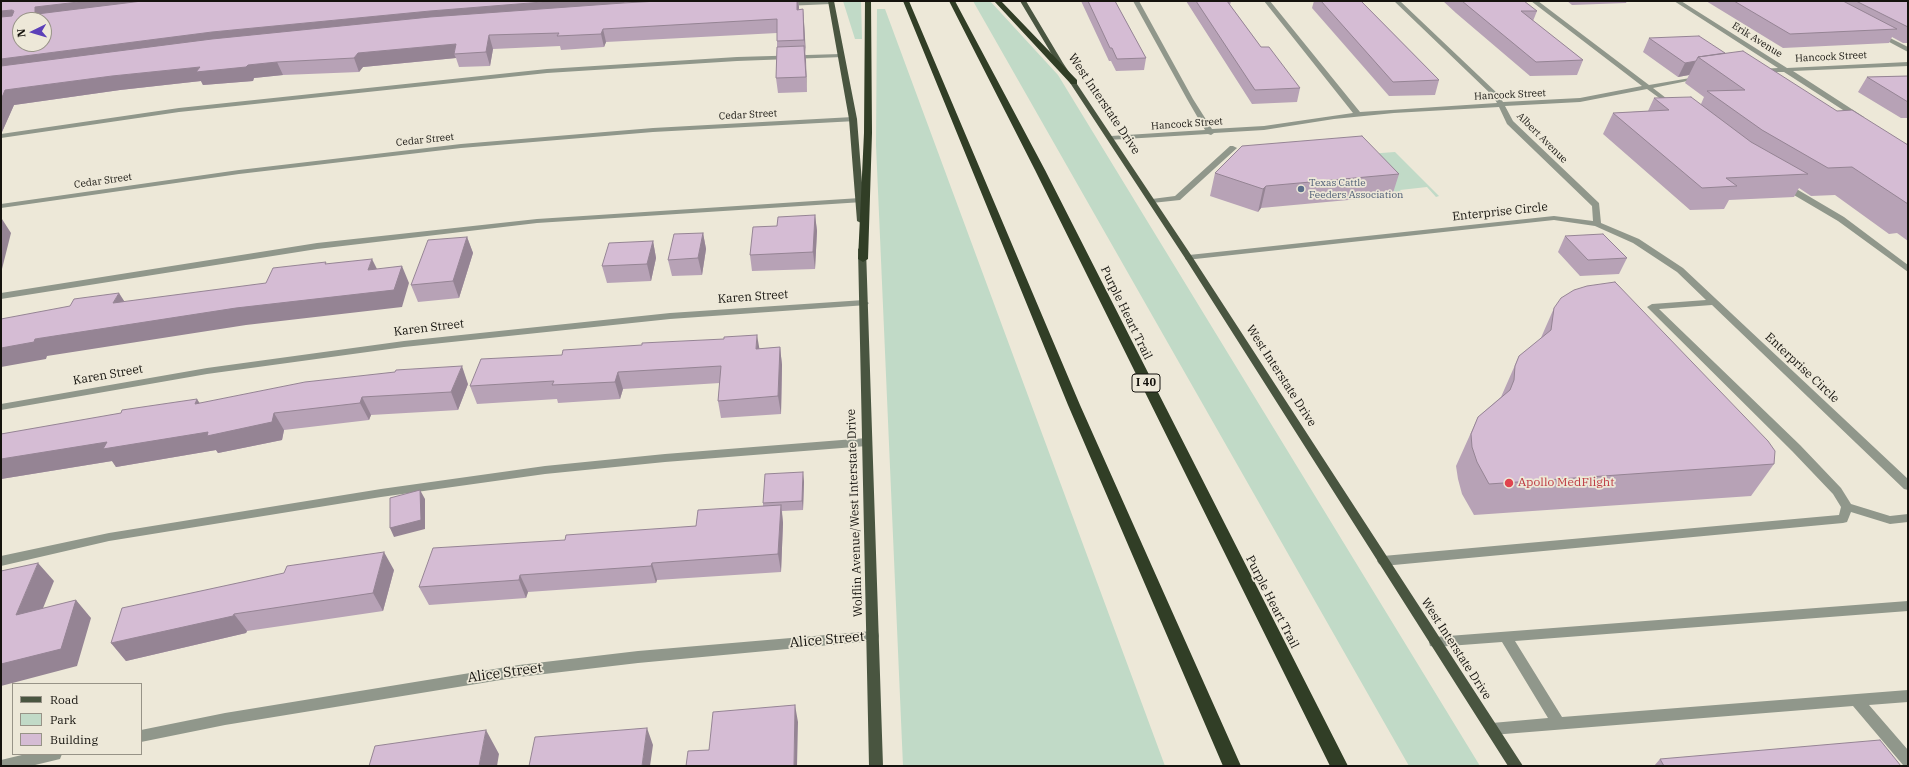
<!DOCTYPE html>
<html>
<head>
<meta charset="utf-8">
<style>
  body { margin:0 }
  #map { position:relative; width:1909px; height:767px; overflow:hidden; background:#ede8d8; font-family:"IBM Plex Serif",serif }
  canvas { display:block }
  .frame { position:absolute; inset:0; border:2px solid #15130e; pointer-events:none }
  .legend { position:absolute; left:12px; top:683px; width:130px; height:72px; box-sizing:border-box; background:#ede8d8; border:1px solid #979387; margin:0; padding:5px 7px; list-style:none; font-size:12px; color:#15130e }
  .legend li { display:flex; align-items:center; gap:8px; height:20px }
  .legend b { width:20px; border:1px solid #979387 }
  .north { position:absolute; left:12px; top:12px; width:40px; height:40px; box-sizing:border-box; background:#ede8d8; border:1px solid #979387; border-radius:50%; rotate:265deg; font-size:11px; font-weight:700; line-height:16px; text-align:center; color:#15130e }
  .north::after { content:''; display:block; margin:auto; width:14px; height:18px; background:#5b40b8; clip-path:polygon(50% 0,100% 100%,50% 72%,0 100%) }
</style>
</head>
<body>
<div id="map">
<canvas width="1909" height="767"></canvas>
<div class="frame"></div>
<ul class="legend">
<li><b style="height:5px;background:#495540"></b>Road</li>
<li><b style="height:11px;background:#c1dac7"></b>Park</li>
<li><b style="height:11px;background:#d5bcd4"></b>Building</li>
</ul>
<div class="north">N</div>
</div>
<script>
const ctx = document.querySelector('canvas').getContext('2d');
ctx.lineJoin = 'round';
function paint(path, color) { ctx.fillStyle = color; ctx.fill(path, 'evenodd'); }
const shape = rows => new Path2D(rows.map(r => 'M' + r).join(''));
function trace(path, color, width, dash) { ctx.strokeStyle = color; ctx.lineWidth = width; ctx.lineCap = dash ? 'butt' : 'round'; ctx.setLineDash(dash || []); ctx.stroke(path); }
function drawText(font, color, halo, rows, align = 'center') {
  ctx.font = font + ' "IBM Plex Serif",serif'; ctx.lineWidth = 3.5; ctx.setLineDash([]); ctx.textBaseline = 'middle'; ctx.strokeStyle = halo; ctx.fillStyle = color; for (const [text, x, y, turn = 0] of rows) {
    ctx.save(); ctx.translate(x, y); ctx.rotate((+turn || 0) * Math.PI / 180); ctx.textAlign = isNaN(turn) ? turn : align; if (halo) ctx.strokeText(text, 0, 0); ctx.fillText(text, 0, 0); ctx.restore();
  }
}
paint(shape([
  [843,1,861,1,862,39,855,39],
  [973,1,990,1,1058,75,1480,766,1409,766],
  [877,9,885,9,1165,766,903,766,876,145],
  [1395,152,1439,196,1436,197,1427,187,1400,190,1403,194,1396,195,1360,156,1354,155]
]), '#c1dac7');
paint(shape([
  [814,1,834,2,831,4,785,6,782,4,785,2,814,1],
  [1133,1,1139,1,1193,99,1212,129,1264,126,1353,113,1264,1,1270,1,1360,112,1497,103,1493,96,1394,1,1400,1,1498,94,1503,102,1580,98,1642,86,1531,1,1538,1,1649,85,1702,76,1702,78,1653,88,1675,105,1675,107,1673,108,1647,89,1580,102,1505,106,1513,121,1599,203,1601,223,1639,239,1683,268,1908,479,1908,490,1904,489,1712,305,1659,309,1800,445,1841,488,1851,504,1890,516,1908,514,1908,522,1890,524,1851,512,1847,522,1843,523,1383,566,1379,564,1377,561,1379,558,1383,556,1839,515,1841,507,1833,494,1792,451,1647,307,1652,304,1706,300,1677,272,1633,243,1595,226,1554,220,1186,260,1185,258,1186,256,1189,255,1554,216,1593,221,1592,206,1507,124,1499,107,1394,113,1334,119,1264,130,1214,133,1211,135,1208,134,1108,140,1108,136,1111,136,1205,130,1187,99,1133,1],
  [1674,1,1681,1,1787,68,1908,62,1908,66,1793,71,1864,117,1857,119,1784,72,1758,72,1757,71,1760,69,1778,68,1674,1],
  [1878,34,1882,34,1908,47,1908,52,1878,36,1878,34],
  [841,54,843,55,843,57,737,61,547,73,179,112,1,138,1,134,179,108,547,69,737,57,841,54],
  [853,117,857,119,856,121,653,132,461,148,239,174,1,208,1,204,239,170,461,144,653,128,853,117],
  [1230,146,1233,146,1237,148,1180,200,1152,203,1148,201,1152,199,1175,196,1230,146],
  [1782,184,1788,184,1844,217,1908,265,1908,272,1838,221,1782,188,1782,184],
  [860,198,863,198,863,202,537,223,317,249,1,299,1,293,317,243,537,219,860,198],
  [864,300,869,303,867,305,670,319,404,347,207,374,1,410,1,404,207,368,404,341,670,313,864,300],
  [867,438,871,439,872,442,871,445,867,446,665,462,545,474,381,497,109,541,1,566,1,556,109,533,381,489,545,466,665,454,867,438],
  [1908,601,1908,611,1515,641,1562,717,1908,690,1908,702,1869,705,1908,750,1908,766,1903,765,1853,706,1492,735,1487,733,1485,729,1487,725,1492,723,1548,718,1502,642,1435,647,1430,646,1429,642,1430,638,1435,637,1908,601],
  [873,631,878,632,879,636,878,640,873,641,638,663,519,677,225,725,141,742,141,730,225,713,519,665,638,651,873,631],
  [26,754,62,754,60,759,31,766,1,766,1,760,26,754]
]), '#90978b');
paint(shape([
  [828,1,834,1,857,119,865,221,861,223,857,221,849,119,828,1],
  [1020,1,1026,1,1063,63,1193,258,1523,766,1508,766,1185,258,1057,63,1020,1],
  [862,246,866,249,883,766,869,766,858,249,862,246]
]), '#495540');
paint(shape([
  [865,1,871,1,872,133,868,259,863,262,858,259,864,133,865,1],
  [903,1,909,1,1080,405,1241,766,1223,766,1068,405,903,1],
  [949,1,955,1,1045,170,1348,766,1330,766,1035,170,949,1],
  [994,1,1001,1,1077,80,1077,84,1071,84,994,1]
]), '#313e26');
paint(shape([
  [1,1,798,1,799,9,803,9,804,22,807,92,778,93,776,78,777,47,777,33,606,42,604,47,561,50,560,46,493,49,490,66,459,67,456,58,363,67,359,72,283,75,254,78,253,81,203,85,201,81,120,90,14,105,2,132,1,133],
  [1081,1,1115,1,1146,58,1144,70,1116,71,1111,61,1109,61],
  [1186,1,1231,1,1230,5,1261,47,1300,88,1297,102,1252,104],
  [1314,1,1361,1,1439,80,1435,95,1389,96,1312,8],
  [1443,1,1524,1,1537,11,1533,21,1583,60,1577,75,1530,76,1456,13],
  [1567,1,1627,1,1626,3,1572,5],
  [1706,1,1908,1,1908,43,1903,43,1892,37,1889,43,1783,48],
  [1649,38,1725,53,1837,111,1908,145,1908,241,1897,233,1889,234,1835,195,1811,196,1799,188,1794,197,1729,200,1724,209,1690,210,1603,134,1613,113,1648,111,1654,98,1701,104,1704,97,1685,83,1689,75,1678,77,1643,52],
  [1908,76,1908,118,1901,118,1858,92,1867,77],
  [1215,173,1399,174,1392,196,1261,208,1258,212,1210,196],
  [815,215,817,231,815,269,752,271,750,255,777,226],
  [703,233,706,249,702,275,672,276,668,260],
  [1565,236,1627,258,1619,274,1580,276,1558,252],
  [467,237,473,253,459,298,418,302,411,285],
  [653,241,656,258,651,281,607,283,602,266],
  [1554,308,1774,464,1751,496,1474,515,1462,494,1458,479,1456,466,1478,417,1501,397,1519,356,1540,340],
  [780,347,782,365,781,414,721,418,718,401,720,383,623,389,620,399,558,403,557,399,477,404,470,386,759,349],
  [468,384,458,410,371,415,369,420,284,430,282,440,218,453,216,450,116,467,112,461,1,479,1,434,200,403],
  [804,481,803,510,782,511,783,523,781,572,657,580,656,583,528,592,526,598,429,605,419,587,565,540,696,526,763,506,763,503],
  [394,570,383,611,247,631,246,633,126,661,111,643],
  [1660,759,1901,766,1654,766]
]), '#b7a2b6');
paint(shape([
  [87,1,199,1,43,20,35,12,35,7],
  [555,1,624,1,626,8,1,73,1,59,212,32,430,11],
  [797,1,798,1,799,7,798,22,797,10],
  [803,9,804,22,806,54,804,40],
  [12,10,20,23,1,24,1,11],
  [603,29,606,42,604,47,601,34],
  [489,35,493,49,490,66,486,52],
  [456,44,454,54,456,58,363,67,359,72,354,58,358,53],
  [804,46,806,60,807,92,806,77],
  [1696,61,1689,75,1678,77,1685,63],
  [277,62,283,75,254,78,253,81,203,85,201,81,120,90,14,105,2,132,1,133,1,100,5,90,112,76,200,67,248,65],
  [1266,186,1261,208,1258,212,1263,189],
  [815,215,817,231,815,269,813,252],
  [2,219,11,233,1,273,1,223],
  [703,233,706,249,702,275,698,258],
  [467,237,473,253,459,298,453,281],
  [653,241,656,258,651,281,647,264],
  [372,259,380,275,368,270],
  [402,266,409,283,402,307,246,325,47,356,46,359,1,367,1,348,35,339],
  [119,293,130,310,113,303],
  [757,335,760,352,756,349],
  [780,347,782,365,781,414,778,396],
  [462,366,468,384,458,410,451,392],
  [618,372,623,389,620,399,615,382],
  [362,397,371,415,369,420,360,403],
  [197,399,208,416,195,404],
  [274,413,284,430,282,440,218,453,216,450,116,467,112,461,1,479,1,459],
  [803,472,804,481,803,510,802,501],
  [420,490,425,499,425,529,394,537,390,528],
  [781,505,783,523,781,572,778,554],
  [384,552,394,570,383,611,373,593],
  [38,563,54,581,33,633,16,615],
  [652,563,657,580,656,583,651,566],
  [520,575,528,592,526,598,519,580],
  [76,600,91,618,77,666,1,686,1,664],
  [234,614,247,631,246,633,126,661,111,643],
  [795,705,798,722,797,766,794,766],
  [647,728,653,745,650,766,642,766],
  [486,730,499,754,497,766,479,766]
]), '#958494');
const building = shape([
  [1,1,87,1,35,7,35,12,37,14,142,1,555,1,430,11,212,32,1,59,1,17,12,16,14,11,12,10,1,11,1,1],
  [20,20,44,20,44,44,20,44,20,20],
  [659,1,797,1,797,10,803,9,804,40,777,41,777,19,603,29,601,34,557,36,559,33,489,35,486,52,454,54,456,44,358,53,354,58,277,62,248,65,246,67,196,72,200,67,112,76,5,90,1,100,1,66,212,39,430,17,623,3,659,1],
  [1088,1,1115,1,1146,58,1117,59,1112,48,1110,48,1088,1],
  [1196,1,1227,1,1261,47,1269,47,1300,88,1255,90,1196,1],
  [1321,1,1361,1,1439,80,1393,82,1321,1],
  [1462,1,1524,1,1537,11,1521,11,1583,60,1536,62,1462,1],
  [1734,1,1843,1,1897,29,1790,34,1734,1],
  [1856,1,1908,1,1908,27,1856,1],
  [1699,36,1725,53,1698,57,1696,61,1685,63,1649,38,1699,36],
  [804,46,806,77,776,78,777,47,804,46],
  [1743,51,1837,111,1852,110,1908,145,1908,204,1852,167,1828,168,1762,130,1707,91,1745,90,1698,57,1743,51],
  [1908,76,1908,102,1867,77,1908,76],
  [1691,97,1751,142,1808,174,1726,178,1737,186,1702,188,1613,113,1669,110,1654,98,1691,97],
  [1362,136,1399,174,1266,186,1263,189,1215,173,1242,146,1362,136],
  [815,215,813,252,750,255,753,227,777,226,778,217,815,215],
  [703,233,698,258,668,260,674,234,703,233],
  [1603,234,1627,258,1588,260,1565,236,1603,234],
  [467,237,453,281,411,285,428,240,467,237],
  [653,241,647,264,602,266,609,243,653,241],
  [372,259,368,270,402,266,394,290,236,308,35,339,34,342,1,348,1,319,70,306,74,299,119,293,113,303,266,283,273,268,326,262,325,264,372,259],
  [1615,282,1768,441,1775,451,1774,464,1489,484,1477,462,1472,447,1471,434,1478,417,1510,390,1514,380,1515,366,1519,356,1551,330,1554,308,1561,298,1574,290,1587,286,1615,282],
  [757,335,756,349,780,347,778,396,718,401,721,366,618,372,615,382,552,385,554,381,470,386,481,359,562,355,563,350,642,345,642,343,724,339,724,337,757,335],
  [462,366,451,392,362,397,360,403,274,413,272,422,207,436,208,432,103,449,107,442,1,459,1,434,121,413,122,410,197,399,195,404,305,382,395,372,396,370,462,366],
  [803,472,802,501,763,503,765,474,803,472],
  [420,490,421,520,390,528,390,498,420,490],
  [781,505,778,554,652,563,651,566,520,575,519,580,419,587,433,548,565,540,566,535,696,526,698,510,781,505],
  [384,552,373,593,234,614,233,616,111,643,122,608,284,573,287,566,384,552],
  [38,563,16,615,76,600,61,649,1,664,1,571,38,563],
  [795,705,794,766,686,766,688,751,709,750,713,712,795,705],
  [647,728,642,766,529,766,535,737,647,728],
  [486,730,479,766,369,766,375,746,486,730],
  [1880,740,1901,766,1664,766,1660,759,1880,740]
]);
paint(building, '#d5bcd4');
trace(building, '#958494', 1);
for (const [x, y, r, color] of [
  [1301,189,4,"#5c6f8a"],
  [1509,483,5,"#e0444e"]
]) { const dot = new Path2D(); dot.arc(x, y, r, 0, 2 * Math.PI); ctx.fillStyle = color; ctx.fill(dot); trace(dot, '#ede8d8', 1.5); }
drawText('10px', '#15130e', '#ede8d8', [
  ["Erik Avenue",1757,40,32],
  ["Hancock Street",1831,57,-3],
  ["Hancock Street",1510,95,-3],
  ["Cedar Street",748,115,-3],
  ["Hancock Street",1187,124,-4],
  ["Albert Avenue",1542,138,45],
  ["Cedar Street",425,140,-6],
  ["Cedar Street",103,181,-8]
]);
drawText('10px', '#4e5e75', '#ede8d8', [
  ["Texas Cattle",1309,183],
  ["Feeders Association",1309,195]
], 'left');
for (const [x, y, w] of [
  [1146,383,28]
]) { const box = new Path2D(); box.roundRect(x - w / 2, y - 9, w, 18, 3); ctx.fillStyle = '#ede8d8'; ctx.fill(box); trace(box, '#15130e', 1); }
drawText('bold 11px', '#15130e', null, [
  ["I 40",1146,383]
]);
drawText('12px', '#15130e', '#ede8d8', [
  ["West Interstate Drive",1104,104,56],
  ["Enterprise Circle",1500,212,-6],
  ["Karen Street",753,297,-4],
  ["Purple Heart Trail",1126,313,64],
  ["Karen Street",429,328,-7],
  ["Enterprise Circle",1802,368,43],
  ["Karen Street",108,375,-10],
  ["West Interstate Drive",1281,376,57],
  ["Wolflin Avenue/West Interstate Drive",855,513,-92],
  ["Purple Heart Trail",1272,602,63],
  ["West Interstate Drive",1456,649,57]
]);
drawText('12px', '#be3a42', '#ede8d8', [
  ["Apollo MedFlight",1518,483]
], 'left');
drawText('14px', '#15130e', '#ede8d8', [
  ["Alice Street",827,640,-5],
  ["Alice Street",505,673,-8]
]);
</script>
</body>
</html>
